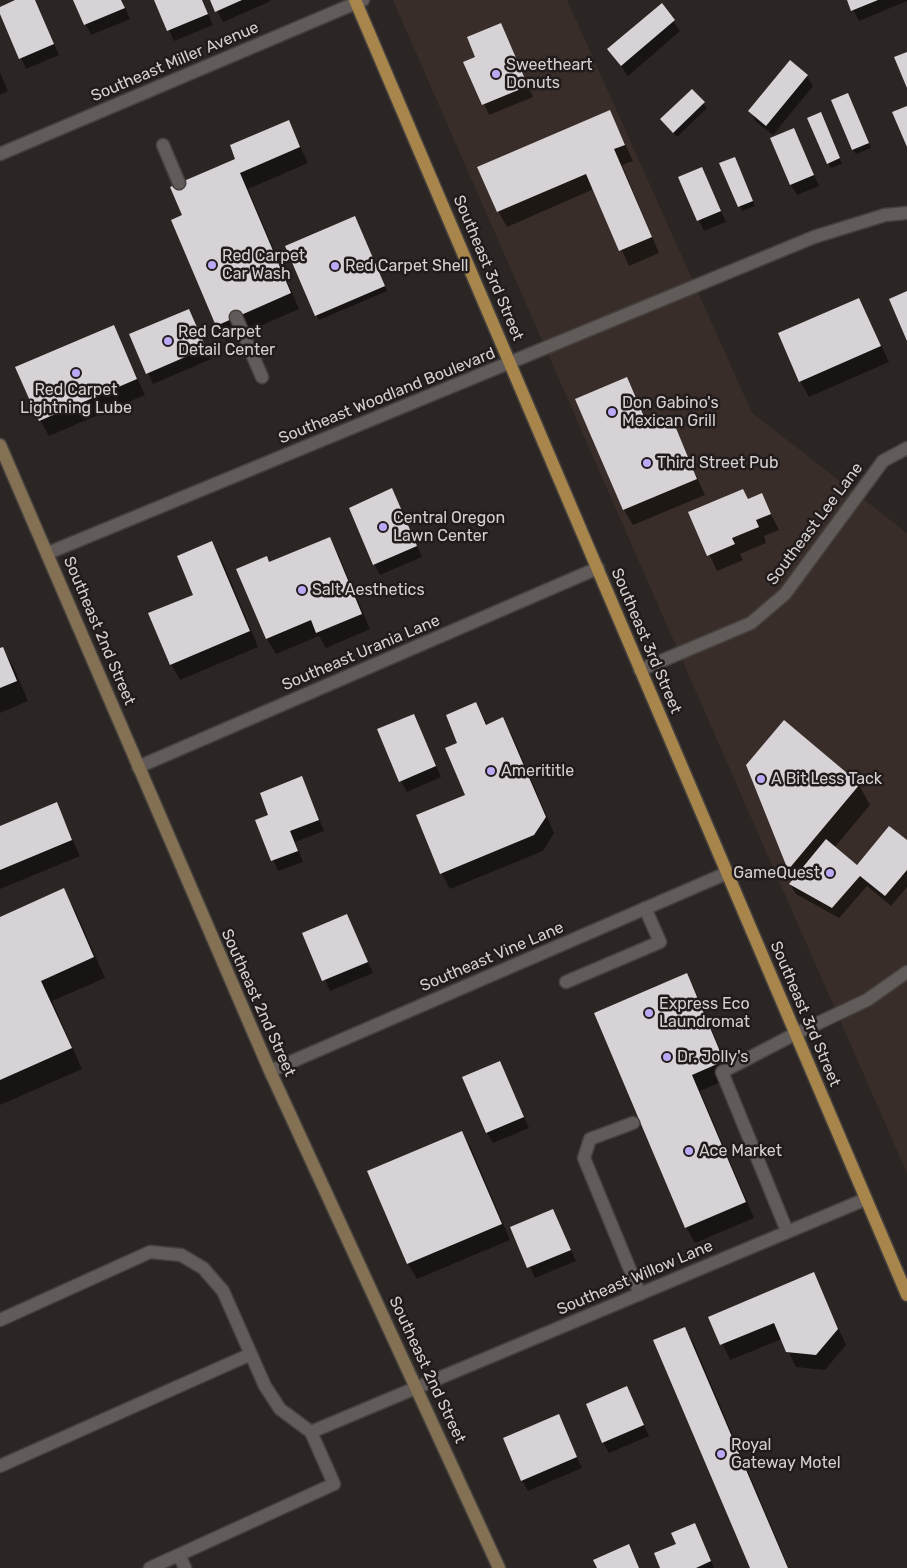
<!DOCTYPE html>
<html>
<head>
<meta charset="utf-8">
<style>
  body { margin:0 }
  canvas { display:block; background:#2b2624 }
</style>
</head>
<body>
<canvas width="907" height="1568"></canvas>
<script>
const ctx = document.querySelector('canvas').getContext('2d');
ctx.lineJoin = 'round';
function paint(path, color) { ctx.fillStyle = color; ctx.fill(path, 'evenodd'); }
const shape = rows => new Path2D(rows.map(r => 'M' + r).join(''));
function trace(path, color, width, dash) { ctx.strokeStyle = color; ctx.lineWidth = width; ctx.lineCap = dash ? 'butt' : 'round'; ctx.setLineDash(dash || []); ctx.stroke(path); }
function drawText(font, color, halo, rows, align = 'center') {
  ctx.font = font + ' Rubik,sans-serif'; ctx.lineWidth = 5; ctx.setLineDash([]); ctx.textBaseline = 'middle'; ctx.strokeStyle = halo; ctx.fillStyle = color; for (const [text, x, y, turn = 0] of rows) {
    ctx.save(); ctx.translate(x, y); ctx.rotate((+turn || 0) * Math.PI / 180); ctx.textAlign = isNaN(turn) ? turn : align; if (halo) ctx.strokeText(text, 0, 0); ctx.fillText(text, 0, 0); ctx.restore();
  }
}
paint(shape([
  [393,0,567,0,752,413,907,533,907,1173]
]), '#392d29');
paint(shape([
  [19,0,35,0,59,55,26,69,0,11,0,8],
  [74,0,122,0,130,19,91,35],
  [155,0,202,0,213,25,174,41],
  [212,0,270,0,271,1,223,22],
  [848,0,907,0,907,1,859,21],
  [662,5,680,31,628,76,609,49],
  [501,24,533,97,489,115,465,63,477,58],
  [0,72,8,91,0,95],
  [807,76,813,86,773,135,756,122,750,111],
  [692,90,707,108,677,137,662,119],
  [850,100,871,148,856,154,853,149],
  [610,112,633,161,622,165,659,253,629,266,594,189,507,227,498,211],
  [823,119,842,164,831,168,828,163],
  [288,122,308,163,248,189,299,309,226,341,217,325,183,216,237,160],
  [793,130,819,186,797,195,791,185],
  [737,163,755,206,742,211,721,164],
  [702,169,726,222,704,231,680,178],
  [358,222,387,291,319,320,316,315],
  [859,299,889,362,809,397,800,381],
  [189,310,211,359,153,384,131,335],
  [113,326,145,395,49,436,40,420],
  [632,389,649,427,670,418,705,495,633,525,624,510,577,399],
  [392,490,422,557,380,575,374,564],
  [761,495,779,530,764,536,766,543,740,554,743,560,717,571,690,513,748,500],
  [329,538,338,554,370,629,326,648,319,636,276,654,267,639,237,570,270,564],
  [212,543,221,558,258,647,180,680,171,664],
  [3,649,14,668,28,701,0,713,0,650],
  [476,703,488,726,503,719,512,735,554,833,543,851,450,889,442,874,417,816,466,795,459,744],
  [413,715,441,777,407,792,401,781],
  [747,766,859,785,870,805,834,848,857,867,907,842,907,887,891,906,867,886,839,918,796,894,790,884,795,879],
  [302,778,324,831,295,842,303,862,278,871,257,821,270,816],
  [56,804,80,856,0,889,0,827],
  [63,890,75,910,105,978,52,1001,82,1069,0,1105,0,918],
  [347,915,373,973,330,991,304,933],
  [687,975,695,990,732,1077,700,1091,754,1218,695,1243,686,1227],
  [500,1063,529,1128,493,1143,487,1133],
  [462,1132,471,1148,510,1240,417,1279,408,1264,369,1172],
  [553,1211,576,1261,535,1278,512,1228],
  [813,1273,846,1345,825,1370,796,1367,782,1339,730,1360,710,1317],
  [685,1328,694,1344,789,1568,752,1568],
  [627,1388,649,1436,609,1453,603,1442],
  [558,1416,582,1468,528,1491,522,1480],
  [695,1525,714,1568,661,1568]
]), '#0007');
paint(shape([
  [15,0,35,0,54,44,19,59,0,14,0,7],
  [73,0,121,0,125,8,84,25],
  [154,0,202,0,208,14,167,31],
  [210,0,242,0,215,12],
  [847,0,878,0,851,11],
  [662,3,675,20,621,66,607,49],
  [501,23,528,86,482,105,463,62,475,57,467,37],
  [907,52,907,88,894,57],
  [790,60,808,75,766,126,748,111],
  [692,89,705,102,673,133,660,119],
  [848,93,869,143,852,150,831,100],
  [907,106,907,147,892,112],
  [610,110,625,145,614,149,652,237,619,251,586,174,497,212,477,167],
  [821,112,840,158,827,164,807,118],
  [289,120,300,147,240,173,291,293,216,326,171,220,182,215,170,187,235,159,230,145],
  [794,128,814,175,790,185,770,138],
  [735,157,753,201,738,207,719,163],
  [702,167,721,211,697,221,678,177],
  [355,216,385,286,315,316,285,246],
  [907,291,907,341,889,299],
  [859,298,881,346,799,382,778,333],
  [189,309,206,348,146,374,129,334],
  [114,325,137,379,39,421,15,367],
  [627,377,648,426,671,416,697,479,623,510,575,399],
  [392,488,417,546,373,565,349,508],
  [743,489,748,499,762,493,771,514,756,520,759,527,732,538,735,544,707,556,688,512],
  [330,537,362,614,316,633,311,620,266,639,236,569,267,556,269,562],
  [212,541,250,631,170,665,148,613,193,595,177,556],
  [3,647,17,681,0,688,0,648],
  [476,702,486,725,503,717,546,817,534,835,440,874,416,815,465,795,445,748,457,743,446,715],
  [414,714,436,766,399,782,377,729],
  [784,720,860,784,788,870,746,765],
  [302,776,319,820,290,831,298,851,271,861,255,820,268,815,260,793],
  [57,802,72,840,0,870,0,826],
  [889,826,907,840,907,870,885,896,860,876,832,908,789,884,826,839,857,865],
  [64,888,94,957,41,981,72,1048,0,1080,0,917],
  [347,914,368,962,322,981,302,933],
  [687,973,724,1061,692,1075,746,1202,685,1228,594,1013],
  [500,1061,524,1117,486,1133,462,1077],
  [462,1131,502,1224,407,1264,367,1171],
  [553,1209,571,1250,527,1268,510,1227],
  [814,1272,838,1329,816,1355,786,1352,774,1323,720,1345,708,1317],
  [685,1327,788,1568,750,1568,653,1340],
  [627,1386,644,1425,602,1443,586,1404],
  [559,1414,577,1457,521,1481,503,1438],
  [695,1523,711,1561,696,1568,660,1568,654,1553,676,1544,671,1533],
  [629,1544,639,1568,597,1568,593,1560]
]), '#d7d2d6');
const lane = shape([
  [163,145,179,183],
  [236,317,262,377],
  [566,982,660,942,645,908],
  [633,1123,590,1139,584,1158,640,1294],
  [787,1231,722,1072,795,1034],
  [0,1320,150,1252,181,1255,203,1268,223,1291,265,1386,280,1409,311,1432],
  [0,1466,251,1354],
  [179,1555,185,1568],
  [150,1568,334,1484,311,1432,418,1387]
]);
const street = shape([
  [0,154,363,0],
  [48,553,814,237,885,215,907,213],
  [640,670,751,623,785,594,883,461,907,448],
  [138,767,598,568],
  [795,1034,867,1000,907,972],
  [270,1071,727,873],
  [418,1387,866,1199]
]);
const secondary = shape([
  [0,445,270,1071,499,1568]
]);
const primary = shape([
  [355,0,907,1295]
]);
trace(lane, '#45413f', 15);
trace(street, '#45413f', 15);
trace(secondary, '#45413f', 15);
trace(primary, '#45413f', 15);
trace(lane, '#615b59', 12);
trace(street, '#615b59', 12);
trace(secondary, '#847052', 12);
trace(primary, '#a8854a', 12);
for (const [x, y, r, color] of [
  [496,74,5,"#baaaf6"],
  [212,265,5,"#baaaf6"],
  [335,266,5,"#baaaf6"],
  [168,341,5,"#baaaf6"],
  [76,373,5,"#baaaf6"],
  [612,412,5,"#baaaf6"],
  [647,463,5,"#baaaf6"],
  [383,527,5,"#baaaf6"],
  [302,590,5,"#baaaf6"],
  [491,771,5,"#baaaf6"],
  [761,779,5,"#baaaf6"],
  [830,873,5,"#baaaf6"],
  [649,1013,5,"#baaaf6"],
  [667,1057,5,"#baaaf6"],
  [689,1151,5,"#baaaf6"],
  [721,1454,5,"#baaaf6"]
]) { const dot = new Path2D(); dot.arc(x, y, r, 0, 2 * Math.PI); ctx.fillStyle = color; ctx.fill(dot); trace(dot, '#211c1b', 2); }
drawText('16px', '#d4d0cf', '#211c1b', [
  ["Southeast Miller Avenue",175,62,-23],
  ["Southeast 3rd Street",488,268,67],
  ["Southeast Woodland Boulevard",387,396,-22],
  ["Southeast Lee Lane",815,524,-53],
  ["Southeast 2nd Street",99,631,67],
  ["Southeast 3rd Street",646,641,67],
  ["Southeast Urania Lane",361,653,-23],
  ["Southeast Vine Lane",492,957,-23],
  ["Southeast 2nd Street",258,1003,66],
  ["Southeast 3rd Street",805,1014,67],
  ["Southeast Willow Lane",635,1278,-23],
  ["Southeast 2nd Street",427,1370,65]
]);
drawText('16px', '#d4d0cf', '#211c1b', [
  ["Sweetheart",506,65],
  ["Donuts",506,83],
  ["Red Carpet",222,256],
  ["Car Wash",222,274],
  ["Red Carpet Shell",345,266],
  ["Red Carpet",178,332],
  ["Detail Center",178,350],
  ["Red Carpet",76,390,"center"],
  ["Lightning Lube",76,408,"center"],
  ["Don Gabino's",622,403],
  ["Mexican Grill",622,421],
  ["Third Street Pub",657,463],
  ["Central Oregon",393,518],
  ["Lawn Center",393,536],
  ["Salt Aesthetics",312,590],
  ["Amerititle",501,771],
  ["A Bit Less Tack",771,779],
  ["GameQuest",820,873,"right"],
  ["Express Eco",659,1004],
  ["Laundromat",659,1022],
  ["Dr. Jolly's",677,1057],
  ["Ace Market",699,1151],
  ["Royal",731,1445],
  ["Gateway Motel",731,1463]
], 'left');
</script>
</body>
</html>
